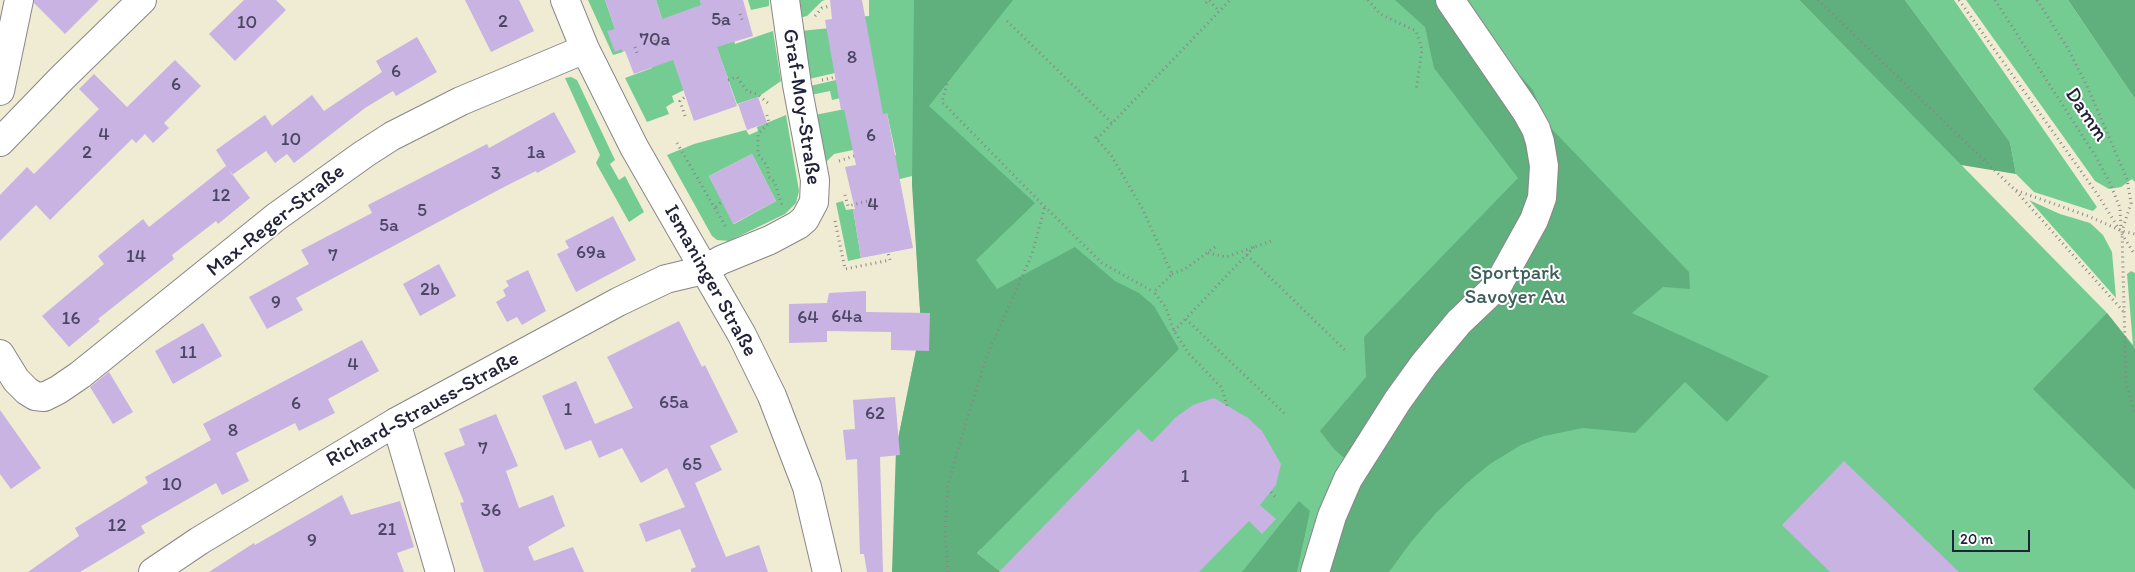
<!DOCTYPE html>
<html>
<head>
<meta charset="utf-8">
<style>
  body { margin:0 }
  #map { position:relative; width:2135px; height:572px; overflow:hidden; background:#f0ebd3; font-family:Itim,sans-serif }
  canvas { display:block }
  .scale { position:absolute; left:1952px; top:530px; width:78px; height:22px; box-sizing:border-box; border:2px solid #22223b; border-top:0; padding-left:6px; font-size:15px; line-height:18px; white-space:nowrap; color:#22223b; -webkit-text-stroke:4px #fff; paint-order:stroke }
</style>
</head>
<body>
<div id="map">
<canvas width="2135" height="572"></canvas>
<div class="scale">20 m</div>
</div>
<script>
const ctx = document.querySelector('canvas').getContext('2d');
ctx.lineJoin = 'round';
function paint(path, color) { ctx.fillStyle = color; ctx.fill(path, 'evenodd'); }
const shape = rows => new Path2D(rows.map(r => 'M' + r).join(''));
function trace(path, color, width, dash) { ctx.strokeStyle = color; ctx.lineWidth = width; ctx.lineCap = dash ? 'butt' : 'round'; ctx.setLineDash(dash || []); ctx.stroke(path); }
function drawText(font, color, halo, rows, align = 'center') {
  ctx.font = font + ' Itim,sans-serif'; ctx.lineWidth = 4; ctx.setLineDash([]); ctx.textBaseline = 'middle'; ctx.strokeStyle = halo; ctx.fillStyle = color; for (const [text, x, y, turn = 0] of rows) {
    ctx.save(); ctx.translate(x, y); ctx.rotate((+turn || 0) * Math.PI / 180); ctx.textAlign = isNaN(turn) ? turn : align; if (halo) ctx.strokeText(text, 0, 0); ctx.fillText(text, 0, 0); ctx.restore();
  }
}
paint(shape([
  [588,0,605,0,623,52,613,55],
  [656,0,700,0,706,20,662,19],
  [748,0,769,0,769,6,751,10],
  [797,0,825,0,822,1,807,16,799,18],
  [869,0,1799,0,2107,313,2133,345,2127,274,2131,271,2135,273,2135,572,1001,572,977,553,981,549,896,449,921,326,912,176,884,183,879,160,896,155,887,113,853,150,834,154,823,165,815,115,865,105,863,93,832,100,830,91,811,95,810,86,836,80,835,73,809,79,800,31,841,27,841,18,869,16],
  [1905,0,1954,0,2097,207,2093,211,2034,192,2016,174,2010,142],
  [1966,0,2068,0,2135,99,2135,182,2132,179,2121,187,2109,189,2095,181],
  [773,31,781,81,758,97,737,104,716,45,732,33,735,44],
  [671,51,684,90,672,96,674,102,666,107,669,114,647,122,625,78,652,68,650,59],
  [571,77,577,80,615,160,610,164,619,180,625,176,644,212,629,222,596,163,600,155,565,78],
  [786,115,799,191,796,203,785,214,729,241,717,240,712,236,667,155,694,144,746,130,749,135,758,131,757,127],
  [752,154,776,201,734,224,709,176],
  [2029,200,2060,214,2090,223,2103,235,2112,252,2116,298],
  [843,201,846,210,853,209,861,258,848,261,836,203]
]), '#74cc92');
paint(shape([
  [914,0,1013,0,929,106,1035,203,976,260,997,289,1075,247,1115,281,1139,293,1154,306,1179,349,977,553,1001,572,892,572,896,449,921,326,912,185],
  [1395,0,1451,0,1533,90,1546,123,1689,272,1690,289,1663,287,1632,313,1769,376,1727,422,1685,382,1635,433,1583,428,1544,436,1521,445,1490,464,1467,483,1436,513,1411,542,1389,572,1328,572,1336,536,1362,474,1334,449,1320,431,1366,377,1364,337,1518,178,1434,68,1425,27],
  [1799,0,1905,0,2010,142,2016,174,1961,165],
  [2068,0,2135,0,2135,99],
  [2107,313,2135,349,2135,490,2033,389],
  [1299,501,1310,511,1297,572,1242,572]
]), '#5fb07c');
paint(shape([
  [34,0,99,0,65,34,34,3],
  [244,0,276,0,286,10,235,61,209,34],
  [465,0,519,0,534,31,491,52],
  [605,0,656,0,662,19,701,5,700,0,743,0,753,36,717,47,737,106,694,121,673,60,634,74,625,51,623,52,622,49,615,52,607,31,615,29],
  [830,0,862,0,883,114,887,113,913,248,861,258,853,209,855,209,845,167,856,165,844,109,841,110,825,20,832,19],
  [417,37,437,72,396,96,393,91,365,108,294,163,287,154,275,163,266,151,232,175,216,150,265,115,272,126,312,95,324,111,382,72,376,61],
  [175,60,201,86,164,123,169,128,153,143,145,134,136,143,132,139,50,220,36,205,0,241,0,195,27,167,34,174,99,109,79,89,94,74,127,107],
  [758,97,767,123,747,130,738,104],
  [554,112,576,152,537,173,536,171,504,187,296,298,303,310,267,329,249,297,309,264,301,250,372,213,368,205,487,144,489,148],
  [752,154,776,201,733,224,709,176],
  [226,166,250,198,218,224,216,221,172,255,174,259,98,319,100,321,69,347,42,316,104,264,98,256,143,219,149,227],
  [613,216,636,260,576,292,557,254,569,248,565,241],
  [439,264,456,296,420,316,403,284],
  [528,270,546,311,522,325,517,317,507,322,496,302,506,296,503,290,509,286,506,281],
  [866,291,866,312,930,313,929,351,891,350,891,332,827,331,827,342,789,343,789,304,827,303,829,293],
  [679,321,702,367,705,365,738,432,710,446,722,470,695,483,726,557,759,545,768,572,691,572,691,569,696,567,680,529,646,542,639,524,685,507,667,468,641,483,622,448,599,458,591,440,565,450,542,396,576,381,595,424,633,408,607,357],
  [203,323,222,356,173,384,155,351],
  [362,340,379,371,328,399,335,413,299,431,295,423,236,453,249,481,222,495,216,483,141,526,145,533,80,572,28,572,79,536,75,528,148,483,145,477,211,440,203,424],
  [109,372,133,412,113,424,90,387],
  [895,397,900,455,880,457,883,572,867,572,864,554,860,554,857,459,846,460,843,430,855,429,853,400],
  [1214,398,1248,418,1262,431,1281,464,1276,485,1260,505,1276,519,1262,534,1249,521,1199,572,999,572,1138,429,1152,442,1176,417,1193,405],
  [0,410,41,468,11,489,0,474],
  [496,414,518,466,506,471,519,508,553,495,565,526,528,547,534,561,573,547,584,572,484,572,460,503,464,502,444,453,465,445,459,429],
  [1844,461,1959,572,1830,572,1782,525],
  [342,495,351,515,400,501,414,547,397,553,404,572,209,572,254,543,255,545]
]), '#c8b3e3');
const minor = shape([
  [565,0,585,49,634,147,742,335,772,396,807,487,827,572],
  [0,91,19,0],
  [0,142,62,78,142,0],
  [0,354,16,380,27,391,35,396,44,397,58,390,80,375,276,217,364,154,392,136,461,101,585,49],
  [396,422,440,572],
  [153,572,199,541,396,422,618,302,666,279,704,270,721,260,770,240,798,225,805,219,814,202,815,180,797,85,785,0],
  [1315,572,1332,516,1348,479,1398,400,1424,364,1459,322,1498,285,1534,220,1542,198,1544,166,1540,142,1536,129,1526,111,1450,0]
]);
trace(minor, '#898687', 30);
trace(shape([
  [1368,0,1380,14,1416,31,1422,49,1416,91],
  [1818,0,2015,190,2088,216,2122,231,2135,234],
  [1959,0,2098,195,2135,255],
  [1995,0,2096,157,2110,183,2120,208,2121,228],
  [2037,0,2067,47,2087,86,2127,179,2131,203,2122,231,2126,383,2135,414],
  [1206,3,1209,0,1219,11],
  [740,14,743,22],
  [815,16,822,8,831,6],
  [721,20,724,28],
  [1007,21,1112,123],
  [655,40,658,49],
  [635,47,638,56],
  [728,80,737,77,747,91,757,94,768,103],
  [822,80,836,77],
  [947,84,942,102,1035,197,1102,263,1154,292],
  [767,115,769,123,758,134,758,154,767,166,769,177,774,181,782,205],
  [685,116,680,101,686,96],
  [1095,137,1111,155,1142,208,1172,274,1154,292,1166,308,1174,331,1189,354,1222,388,1227,406],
  [1097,139,1230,0],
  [677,143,727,229],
  [839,161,854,156],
  [2016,191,2123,311],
  [845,195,848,206,872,200,873,205],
  [716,207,722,201],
  [835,221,845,269,890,260,888,253],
  [1208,253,1226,257,1271,241],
  [1247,255,1347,352],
  [1172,274,1185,269,1215,247],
  [1186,319,1285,414],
  [1174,331,1254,247],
  [1271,492,1277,499],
  [948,572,945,530,948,485,957,452,986,358,1032,254,1045,206]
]), '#898687', 3, [1, 4]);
trace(minor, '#fff', 28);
drawText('19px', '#4c4665', null, [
  ["5a",721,20],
  ["2",503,22],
  ["10",247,23],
  ["70a",655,40],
  ["8",852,58],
  ["6",396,72],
  ["6",176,85],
  ["4",104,135],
  ["6",871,136],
  ["10",291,140],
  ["2",87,153],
  ["1a",536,153],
  ["3",496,174],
  ["12",221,196],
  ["4",873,205],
  ["5",422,211],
  ["5a",389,226],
  ["69a",591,253],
  ["7",333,256],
  ["14",136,257],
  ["2b",430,290],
  ["9",276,303],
  ["64a",847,317],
  ["64",808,318],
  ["16",71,319],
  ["11",188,353],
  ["4",353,365],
  ["65a",674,403],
  ["6",296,404],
  ["1",568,410],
  ["62",875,414],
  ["8",233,431],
  ["7",483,449],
  ["65",692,465],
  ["1",1185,477],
  ["10",172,485],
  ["36",491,511],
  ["12",117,526],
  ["21",387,530],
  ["9",312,541]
]);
drawText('21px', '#22223b', '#fff', [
  ["Graf-Moy-Straße",801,107,81],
  ["Damm",2086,115,56],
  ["Max-Reger-Straße",276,221,-38],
  ["Ismaninger Straße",710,281,61],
  ["Richard-Strauss-Straße",423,410,-29]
]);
drawText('21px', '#3f5e59', '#fff', [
  ["Sportpark",1515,274],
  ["Savoyer Au",1515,298]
]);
</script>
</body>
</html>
